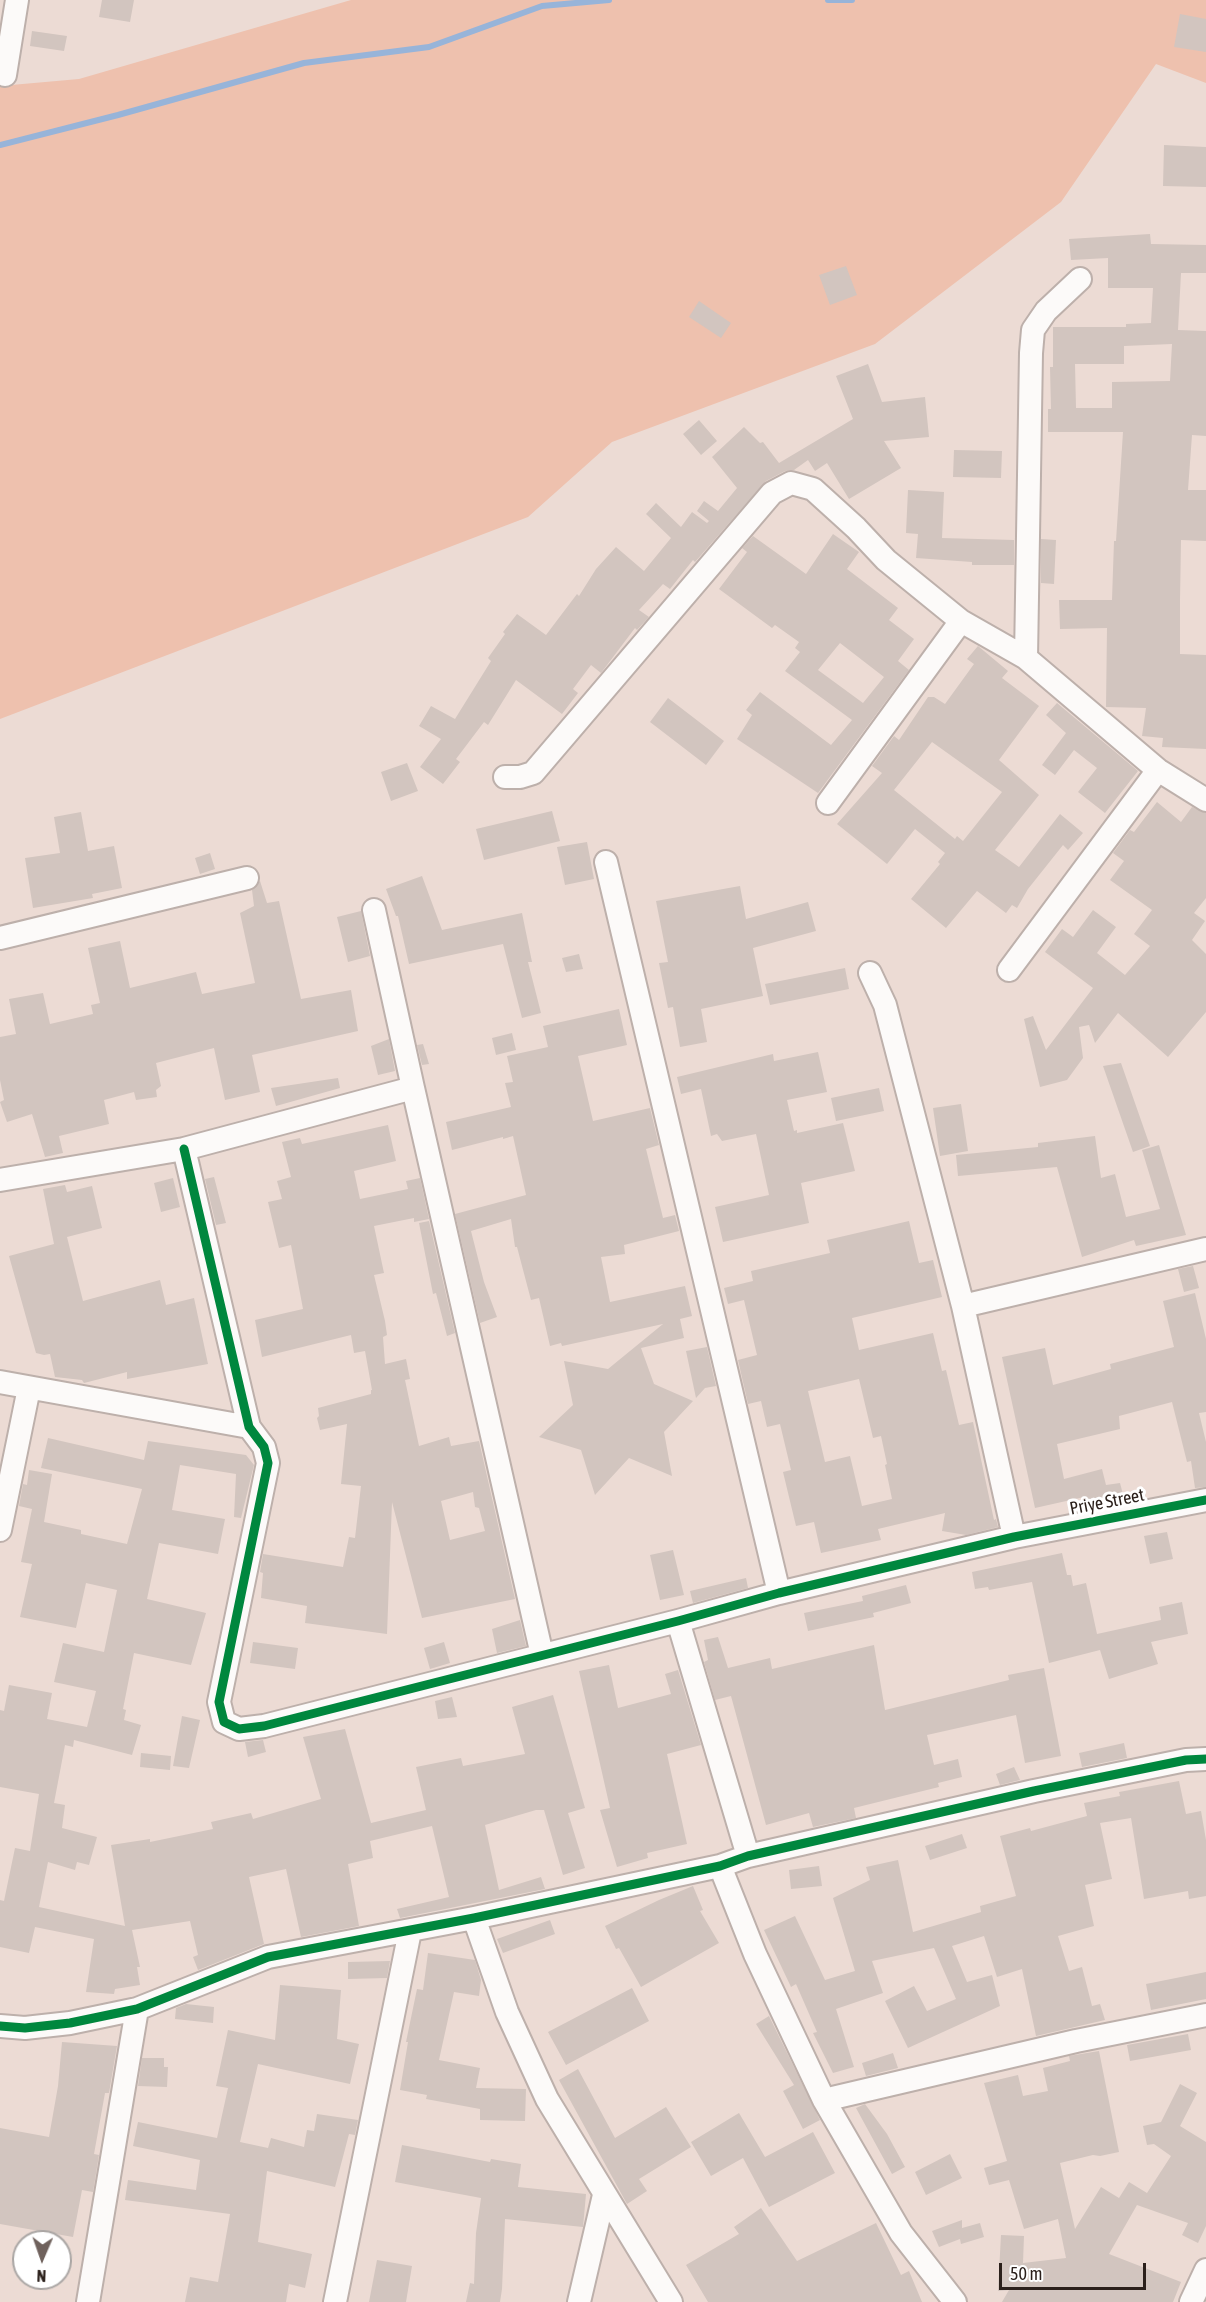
<!DOCTYPE html>
<html>
<head>
<meta charset="utf-8">
<style>
  body { margin:0 }
  #map { position:relative; width:1206px; height:2302px; overflow:hidden; background:#ecdbd4; font-family:"Asap Condensed",sans-serif }
  canvas { display:block }
  .north { position:absolute; left:12px; top:2230px; width:60px; height:60px; box-sizing:border-box; background:#fff; border:2px solid #aaa6a4; border-radius:50%; rotate:182deg; font-size:16px; font-weight:700; line-height:24px; text-align:center; color:#2b201b }
  .north::after { content:''; display:block; margin:auto; width:21px; height:27px; background:#6f615c; clip-path:polygon(50% 0,100% 100%,50% 72%,0 100%) }
  .scale { position:absolute; left:999px; top:2263px; width:147px; height:27px; box-sizing:border-box; border:3px solid #2b201b; border-top:0; padding-left:8px; font-size:18px; line-height:21px; white-space:nowrap; color:#2b201b; -webkit-text-stroke:4px #fff; paint-order:stroke }
</style>
</head>
<body>
<div id="map">
<canvas width="1206" height="2302"></canvas>
<div class="north">N</div>
<div class="scale">50 m</div>
</div>
<script>
const ctx = document.querySelector('canvas').getContext('2d');
ctx.lineJoin = 'round';
function paint(path, color) { ctx.fillStyle = color; ctx.fill(path, 'evenodd'); }
const shape = rows => new Path2D(rows.map(r => 'M' + r).join(''));
function trace(path, color, width, dash) { ctx.strokeStyle = color; ctx.lineWidth = width; ctx.lineCap = dash ? 'butt' : 'round'; ctx.setLineDash(dash || []); ctx.stroke(path); }
function drawText(font, color, halo, rows, align = 'center') {
  ctx.font = font + ' "Asap Condensed",sans-serif'; ctx.lineWidth = 6; ctx.setLineDash([]); ctx.textBaseline = 'middle'; ctx.strokeStyle = halo; ctx.fillStyle = color; for (const [text, x, y, turn = 0] of rows) {
    ctx.save(); ctx.translate(x, y); ctx.rotate((+turn || 0) * Math.PI / 180); ctx.textAlign = isNaN(turn) ? turn : align; if (halo) ctx.strokeText(text, 0, 0); ctx.fillText(text, 0, 0); ctx.restore();
  }
}
paint(shape([
  [351,0,1206,0,1206,83,1156,64,1061,202,875,344,612,442,528,517,0,719,0,86,79,79]
]), '#eec1ae');
trace(shape([
  [828,0,852,0],
  [0,145,118,115,304,63,429,47,542,6,609,0]
]), '#97b4d9', 6);
paint(shape([
  [102,0,134,0,130,22,99,17],
  [1180,14,1206,19,1206,52,1174,47],
  [32,31,67,36,64,51,30,46],
  [1164,145,1206,147,1206,187,1163,186],
  [1150,234,1151,244,1206,245,1206,273,1181,273,1178,330,1206,331,1206,436,1192,435,1188,490,1206,490,1206,541,1181,540,1180,600,1180,654,1206,655,1206,749,1162,747,1163,738,1142,736,1146,708,1106,707,1107,628,1060,629,1059,600,1112,600,1114,541,1116,541,1123,432,1048,432,1048,409,1051,409,1050,367,1053,367,1053,327,1126,327,1126,324,1151,323,1153,288,1108,288,1108,258,1071,260,1069,239],
  [1172,344,1170,381,1112,382,1112,408,1076,408,1075,364,1124,364,1124,346],
  [846,266,857,295,830,305,819,275],
  [699,301,731,323,721,338,689,317],
  [868,364,882,402,925,397,929,437,884,441,901,468,849,499,827,463,815,471,808,460,794,470,785,471,766,481,695,562,693,560,670,589,663,584,639,610,649,617,637,630,635,628,601,673,591,665,573,689,578,693,562,714,516,680,488,725,484,722,456,759,460,762,443,784,420,767,441,739,419,726,431,706,455,719,491,661,488,658,505,634,503,632,517,614,546,635,577,594,579,596,596,569,616,547,644,571,671,538,646,514,656,503,681,527,692,512,707,523,709,521,697,511,704,501,718,511,737,488,712,457,744,427,760,443,763,442,779,463,853,419,836,376],
  [699,420,717,441,701,455,683,434],
  [954,450,1002,451,1001,478,953,477],
  [908,490,944,492,942,538,1014,540,1014,565,972,565,972,562,916,558,918,534,906,533],
  [833,534,859,552,847,569,898,608,889,620,914,639,898,661,909,670,818,793,737,739,752,715,746,710,760,692,831,745,852,720,785,671,800,652,795,648,799,642,775,625,772,628,719,589,747,552,742,548,753,536,806,574],
  [840,643,884,677,863,703,818,670],
  [1041,539,1056,540,1054,584,1041,583],
  [978,646,1008,671,1002,678,1039,706,999,760,1039,795,995,850,1019,867,1060,814,1083,833,1068,850,1063,845,1028,889,1017,908,1012,905,1006,913,977,891,946,928,911,899,940,864,938,862,945,853,915,829,887,864,837,824,882,773,872,766,894,736,899,740,928,697,934,697,945,704,974,664,967,659],
  [932,742,1002,792,963,841,957,836,955,839,894,790],
  [668,698,724,741,706,765,650,722],
  [1057,703,1138,771,1105,813,1078,792,1097,768,1074,750,1055,775,1042,765,1066,733,1046,715],
  [407,763,418,791,391,801,381,772],
  [1157,802,1181,822,1192,807,1206,813,1206,898,1194,913,1205,921,1192,940,1206,954,1206,1012,1168,1057,1118,1013,1095,1043,1089,1025,1079,1027,1083,1058,1067,1080,1040,1087,1024,1019,1033,1016,1046,1050,1093,988,1045,952,1062,929,1073,937,1093,910,1116,927,1097,953,1125,975,1150,946,1134,934,1152,910,1110,880,1124,861,1113,853,1130,830,1134,832],
  [552,811,560,841,484,860,476,829],
  [81,812,88,851,114,846,122,888,92,894,93,898,33,908,25,858,60,853,54,817],
  [587,842,594,879,565,885,557,847],
  [210,853,215,869,200,874,195,858],
  [422,876,442,930,522,913,532,962,528,962,541,1013,522,1018,503,944,409,964,398,916,396,916,386,889],
  [260,881,267,903,279,901,301,999,351,990,358,1031,252,1055,260,1092,225,1100,214,1048,156,1063,161,1086,156,1090,157,1097,136,1100,134,1092,104,1100,109,1124,59,1136,63,1153,45,1157,32,1114,7,1122,0,1102,4,1100,0,1080,0,1037,16,1034,9,999,43,993,50,1024,93,1014,91,1005,100,1003,88,948,120,941,130,988,196,972,202,994,255,983,240,913,254,906,252,890],
  [740,886,746,919,808,902,816,931,753,948,763,996,701,1009,707,1042,680,1047,673,1007,668,1008,659,963,668,962,656,901],
  [361,911,370,956,348,962,337,917],
  [579,954,583,969,566,972,562,958],
  [845,968,849,989,770,1005,765,984],
  [619,1009,627,1045,578,1056,593,1121,650,1108,659,1145,646,1149,663,1218,675,1215,679,1231,624,1245,625,1254,601,1257,610,1302,685,1286,692,1316,680,1319,684,1338,641,1348,654,1384,693,1401,664,1432,672,1476,629,1458,595,1495,581,1450,539,1437,573,1405,564,1361,608,1369,663,1324,562,1346,561,1343,550,1346,539,1298,531,1300,517,1247,515,1247,511,1219,471,1231,484,1282,497,1317,480,1323,455,1214,526,1195,513,1136,503,1139,503,1137,452,1150,446,1122,511,1107,505,1083,513,1082,507,1056,548,1047,543,1026],
  [512,1033,516,1050,496,1055,492,1038],
  [389,1039,395,1071,378,1075,371,1046],
  [423,1044,429,1064,422,1065,417,1045],
  [818,1052,827,1092,787,1100,794,1131,797,1130,797,1133,843,1123,855,1171,801,1183,809,1223,723,1242,715,1207,769,1195,756,1134,722,1141,717,1134,711,1136,701,1089,681,1094,677,1077,773,1054,774,1061],
  [1121,1063,1150,1146,1133,1152,1103,1066],
  [338,1078,340,1088,276,1106,271,1088],
  [879,1088,884,1111,836,1121,831,1098],
  [961,1104,968,1151,940,1156,933,1108],
  [388,1125,396,1161,354,1171,360,1199,408,1189,406,1181,420,1178,429,1219,414,1222,414,1218,374,1226,384,1273,374,1275,385,1321,387,1335,383,1337,385,1364,406,1359,410,1379,405,1380,419,1446,449,1437,451,1446,479,1441,515,1599,422,1618,392,1502,387,1634,305,1623,307,1606,261,1598,263,1573,260,1572,263,1554,343,1567,349,1537,355,1538,361,1486,341,1484,347,1424,320,1430,317,1418,319,1416,318,1408,371,1394,371,1390,372,1390,365,1351,354,1353,351,1335,262,1357,255,1320,303,1309,291,1245,279,1248,268,1202,282,1199,277,1181,291,1177,282,1142,300,1138,302,1144],
  [473,1492,475,1507,479,1508,485,1531,450,1540,441,1501],
  [1095,1136,1101,1178,1115,1174,1126,1217,1160,1209,1142,1150,1159,1145,1186,1235,1136,1246,1134,1240,1082,1257,1057,1167,958,1176,956,1155,1038,1147,1038,1143],
  [214,1177,226,1223,216,1225,205,1179],
  [173,1178,180,1207,161,1212,154,1183],
  [65,1185,67,1192,92,1186,102,1228,67,1237,83,1301,160,1280,166,1305,194,1298,208,1364,127,1379,127,1372,84,1383,82,1380,55,1377,50,1354,44,1355,36,1353,9,1256,54,1244,43,1189],
  [429,1221,455,1333,447,1336,436,1293,433,1294,419,1223],
  [909,1221,919,1263,933,1260,942,1297,852,1318,859,1350,933,1333,942,1371,946,1370,959,1425,973,1422,994,1520,996,1519,998,1527,966,1535,942,1531,945,1513,878,1529,881,1540,821,1553,814,1522,796,1526,783,1472,791,1470,780,1424,767,1427,761,1401,748,1404,738,1360,757,1355,744,1300,728,1304,724,1288,753,1281,751,1271,830,1253,827,1240],
  [859,1379,873,1438,881,1436,887,1464,885,1465,892,1499,862,1506,850,1456,825,1462,808,1391],
  [1193,1266,1199,1288,1184,1292,1178,1269],
  [1195,1293,1206,1339,1206,1412,1199,1413,1206,1442,1206,1487,1195,1488,1191,1461,1187,1462,1172,1402,1119,1416,1120,1429,1057,1444,1064,1479,1102,1469,1106,1485,1120,1483,1125,1502,1087,1509,1084,1497,1035,1508,1002,1357,1045,1348,1053,1385,1111,1369,1110,1364,1174,1347,1163,1301],
  [707,1347,716,1386,705,1388,696,1398,686,1351],
  [48,1438,144,1460,148,1441,246,1455,254,1465,241,1518,234,1517,236,1474,180,1465,172,1510,225,1519,218,1554,159,1543,147,1599,206,1613,191,1665,134,1653,123,1709,126,1710,124,1720,141,1725,132,1755,74,1740,73,1747,65,1745,54,1803,65,1805,62,1828,97,1837,89,1865,77,1862,75,1870,48,1862,39,1907,125,1926,111,1845,150,1839,150,1842,213,1829,211,1822,251,1813,253,1819,321,1799,303,1737,345,1729,371,1823,426,1810,416,1767,461,1758,463,1766,525,1754,512,1707,553,1695,585,1808,568,1813,585,1868,563,1875,544,1810,536,1810,485,1825,499,1890,541,1877,545,1889,400,1918,397,1909,449,1897,432,1826,370,1841,373,1858,348,1864,359,1926,301,1937,286,1869,249,1877,264,1944,198,1970,193,1957,198,1955,190,1921,132,1930,140,1967,137,1967,140,1985,115,1989,114,1994,86,1992,94,1939,35,1927,29,1953,0,1947,0,1900,4,1901,15,1848,30,1851,39,1794,0,1787,0,1710,4,1711,9,1685,52,1693,47,1719,87,1727,96,1691,54,1682,63,1643,104,1652,117,1590,86,1583,76,1628,20,1617,32,1564,21,1562,32,1509,19,1506,23,1484,27,1485,29,1470,52,1474,44,1522,81,1530,81,1534,127,1544,142,1489,41,1468],
  [1167,1532,1173,1559,1150,1564,1144,1536],
  [673,1550,684,1595,660,1600,650,1555],
  [1062,1553,1067,1575,1071,1575,1073,1586,1086,1583,1097,1634,1161,1620,1159,1607,1182,1602,1188,1634,1151,1642,1158,1664,1109,1679,1100,1650,1049,1663,1032,1582,989,1590,988,1587,975,1589,972,1572],
  [746,1578,748,1588,693,1603,690,1591],
  [906,1585,911,1603,873,1613,874,1617,808,1631,804,1613,863,1601,862,1596],
  [520,1620,526,1646,497,1653,492,1629],
  [718,1637,728,1668,770,1658,772,1669,874,1645,885,1710,1009,1680,1008,1675,1044,1668,1061,1756,1025,1763,1016,1715,927,1735,934,1765,958,1759,962,1777,938,1783,939,1787,854,1808,856,1818,813,1827,809,1813,766,1825,731,1696,715,1700,704,1662,708,1660,704,1640],
  [253,1642,298,1648,295,1669,250,1663],
  [444,1642,450,1663,430,1669,424,1648],
  [609,1665,618,1708,671,1694,665,1674,678,1670,701,1745,667,1754,687,1844,647,1853,648,1858,617,1867,600,1810,610,1808,579,1671],
  [452,1697,457,1717,438,1719,435,1701],
  [182,1716,200,1720,189,1768,173,1766],
  [263,1740,266,1752,248,1757,245,1742],
  [1124,1743,1127,1758,1082,1767,1079,1753],
  [141,1753,171,1756,170,1770,140,1767],
  [1014,1767,1020,1780,1000,1785,996,1774],
  [1179,1781,1186,1814,1201,1811,1206,1840,1206,1896,1189,1899,1188,1891,1144,1899,1131,1818,1100,1823,1112,1879,1085,1885,1094,1926,1058,1936,1069,1971,1082,1967,1092,2006,1100,2004,1105,2020,1036,2036,1022,1969,997,1977,984,1936,952,1946,967,1982,992,1975,1000,2006,908,2048,885,2001,914,1986,927,2011,956,1999,934,1948,872,1961,883,1993,836,2009,854,2067,833,2073,813,2033,817,2032,796,1984,791,1987,764,1930,795,1916,825,1980,855,1971,833,1898,870,1880,866,1867,898,1860,913,1932,981,1912,980,1906,1016,1896,1000,1836,1030,1828,1031,1831,1087,1816,1084,1803,1120,1796,1119,1792],
  [962,1834,967,1848,930,1860,925,1846],
  [819,1866,822,1886,791,1889,789,1870],
  [693,1886,703,1910,700,1911,719,1943,641,1987,619,1948,616,1949,605,1926,659,1900],
  [550,1920,555,1934,503,1953,497,1939],
  [428,1953,475,1960,481,1980,479,1996,454,1992,439,2060,480,2068,476,2088,526,2089,525,2121,480,2120,480,2109,426,2099,427,2095,400,2090,408,2042,406,2042,417,1989,423,1990],
  [390,1961,387,1978,348,1979,348,1962],
  [1206,1972,1206,1999,1151,2010,1146,1984],
  [280,1985,341,1990,337,2039,359,2044,350,2084,258,2064,240,2142,268,2148,271,2138,304,2147,307,2130,314,2131,317,2114,358,2120,355,2135,349,2134,335,2187,267,2171,258,2242,312,2254,305,2288,289,2284,286,2302,185,2302,190,2277,218,2282,230,2214,125,2200,128,2180,196,2190,200,2160,133,2146,138,2122,217,2138,228,2088,216,2086,228,2030,275,2040],
  [632,1988,649,2021,566,2065,548,2032],
  [186,2004,214,2007,213,2023,175,2019,176,2008],
  [769,2016,820,2120,803,2129,783,2091,794,2085,756,2024],
  [1188,2034,1191,2050,1130,2061,1127,2045],
  [62,2042,117,2046,109,2093,105,2093,94,2154,99,2155,93,2192,82,2190,73,2237,0,2224,0,2128,49,2137,58,2086],
  [1099,2051,1119,2152,1100,2156,1093,2155,1060,2163,1075,2229,1101,2187,1119,2198,1129,2182,1147,2193,1171,2156,1154,2144,1147,2145,1143,2126,1161,2122,1180,2084,1197,2093,1180,2126,1206,2142,1206,2226,1198,2243,1182,2235,1188,2223,1137,2205,1109,2254,1181,2282,1173,2302,1002,2302,1009,2290,998,2291,1001,2235,1024,2236,1023,2263,1066,2258,1058,2219,1024,2229,1009,2180,989,2185,984,2168,1007,2161,984,2083,1018,2075,1023,2096,1048,2091,1043,2068,1070,2061,1069,2056],
  [893,2053,898,2068,866,2076,862,2063],
  [142,2058,164,2058,164,2067,168,2067,167,2087,138,2086],
  [578,2069,615,2138,666,2107,691,2147,639,2179,647,2191,627,2204,559,2080],
  [865,2104,887,2134,905,2167,892,2174,856,2108],
  [739,2113,765,2157,813,2132,835,2173,769,2207,743,2158,711,2176,691,2142],
  [402,2145,490,2162,491,2159,521,2164,518,2187,586,2194,583,2227,505,2219,502,2289,500,2302,466,2302,470,2283,474,2284,476,2233,481,2198,395,2182],
  [950,2154,962,2178,926,2195,915,2172],
  [761,2208,797,2261,876,2223,901,2275,909,2271,922,2302,708,2302,686,2265,739,2234,734,2227],
  [962,2220,962,2228,980,2223,984,2237,961,2244,960,2239,939,2247,932,2231],
  [377,2260,412,2266,406,2302,369,2302]
]), '#d2c5bf');
const minor = shape([
  [5,75,17,0],
  [1026,658,1031,353,1033,330,1046,311,1080,279],
  [505,777,520,777,533,773,772,493,791,483,813,489,856,528,886,560,961,621,1026,658,1158,770,1206,800],
  [828,803,961,621],
  [606,862,779,1593],
  [374,910,413,1088],
  [0,938,247,878],
  [1009,970,1158,770],
  [870,973,885,1005,963,1306,1014,1537],
  [184,1149,249,1427,264,1447,268,1463,219,1702,224,1722,239,1729,264,1726,678,1621,779,1593,1014,1537,1206,1500],
  [0,1180,184,1149,413,1088,542,1655],
  [963,1306,1206,1249],
  [0,1382,249,1427],
  [0,1530,29,1388],
  [678,1621,748,1856],
  [720,1866,755,1954,824,2100,901,2233,955,2302],
  [474,1918,507,2012,547,2099,671,2302],
  [0,2026,25,2028,70,2023,137,2009,268,1957,474,1918,720,1866,748,1856,1034,1791,1186,1760,1206,1759],
  [824,2100,1076,2041,1206,2015],
  [88,2302,137,2009],
  [335,2302,410,1931],
  [579,2302,604,2195],
  [1191,2302,1206,2270]
]);
trace(minor, '#bdb0ab', 26);
trace(minor, '#fcfaf9', 22);
trace(shape([
  [184,1149,249,1427,264,1447,268,1463,219,1702,224,1722,239,1729,264,1726,678,1621,779,1593,1014,1537,1206,1500],
  [0,2026,25,2028,70,2023,137,2009,268,1957,474,1918,720,1866,748,1856,1034,1791,1186,1760,1206,1759]
]), '#00873e', 9);
drawText('18px', '#2b201b', '#fff', [
  ["Priye Street",1107,1502,-11]
]);
</script>
</body>
</html>
